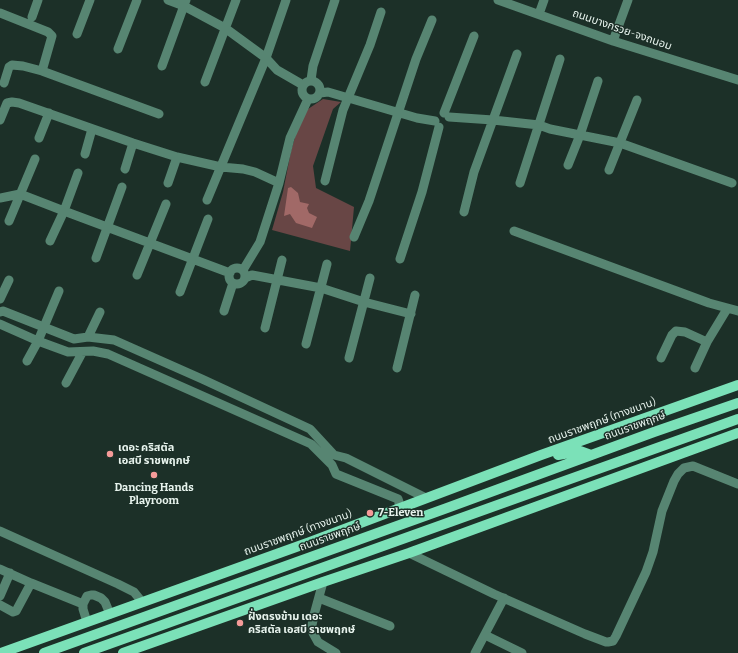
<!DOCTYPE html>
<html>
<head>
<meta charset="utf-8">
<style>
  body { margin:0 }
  canvas { display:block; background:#1c3028 }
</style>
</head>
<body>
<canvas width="738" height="653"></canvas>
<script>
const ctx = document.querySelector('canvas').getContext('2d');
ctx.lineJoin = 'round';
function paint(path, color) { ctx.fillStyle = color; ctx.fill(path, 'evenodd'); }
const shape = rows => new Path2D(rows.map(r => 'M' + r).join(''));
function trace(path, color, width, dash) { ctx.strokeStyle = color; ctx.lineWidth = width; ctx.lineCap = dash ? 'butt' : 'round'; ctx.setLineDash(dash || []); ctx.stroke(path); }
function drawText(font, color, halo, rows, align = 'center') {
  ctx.font = font + ' Bitter,"Noto Sans Thai",serif'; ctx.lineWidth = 3; ctx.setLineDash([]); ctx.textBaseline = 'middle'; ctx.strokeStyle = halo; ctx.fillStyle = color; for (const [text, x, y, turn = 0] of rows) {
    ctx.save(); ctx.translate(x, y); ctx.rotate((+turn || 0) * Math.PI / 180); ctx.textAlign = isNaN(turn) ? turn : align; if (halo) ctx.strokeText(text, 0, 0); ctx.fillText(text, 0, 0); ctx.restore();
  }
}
paint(shape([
  [323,99,341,102,333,109,313,166,316,188,354,207,350,251,272,230,283,192,291,151,299,123,305,111]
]), '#684645');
paint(shape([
  [291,187,298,193,300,202,309,204,307,208,309,213,317,217,312,228,296,223,290,214,284,216,288,188]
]), '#a16967');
trace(shape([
  [168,0,184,6,225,28,266,58,277,70,303,85],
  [498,0,613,41,738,80],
  [0,13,48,32,52,36,42,71,159,114],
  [539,14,544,0],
  [32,17,38,0],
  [77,34,90,0],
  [613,41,628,0],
  [118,49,137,0],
  [162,66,186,0],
  [311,80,313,66,335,0],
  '302 90a9 9 0 1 1 18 0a9 9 0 1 1-18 0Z',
  [205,82,236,0],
  [4,83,9,67,12,65,23,66,42,71],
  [320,93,328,92,417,118,435,121],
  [444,113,474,36],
  [449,117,493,120,539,125,550,129,620,143,732,183],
  [0,120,7,103,12,102,19,103,133,143,177,157,221,167,243,169,255,172,279,183],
  [39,138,49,113],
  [85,154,92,129],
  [568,165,580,135,598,81],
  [125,169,133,143],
  [609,170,637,100],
  [325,181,343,110,370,45,381,12],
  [168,183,177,157],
  [520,183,560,59],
  [0,198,20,194,64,211,230,273],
  [207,200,266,58,286,0],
  [464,212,474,172,517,54],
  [9,221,35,159],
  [514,231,709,303,738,311],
  [354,237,369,201,416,59,432,20],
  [50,241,64,211,78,173],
  [96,258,122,187],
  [400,259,422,192,439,127],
  '229 276a8 8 0 1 1 16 0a8 8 0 1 1-16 0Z',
  [243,270,260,242,279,183,290,138,308,99],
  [137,275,166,204],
  [245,278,252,275,321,288,364,302,411,314],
  [180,292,208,219],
  [0,299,9,280],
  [224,311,233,283],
  [0,312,3,311,74,339,88,337,114,340,202,379,310,429,334,455,346,458,426,498],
  [0,324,38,341,68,352,93,351,108,354,311,444,332,465,336,474,398,499,399,502,399,508],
  [265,328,282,260],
  [88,337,100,312],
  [306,344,327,264],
  [349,358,370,278],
  [661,358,672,335,676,331,685,332,707,342,727,309],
  [27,361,38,341,59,291],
  [397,368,415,295],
  [695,368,707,342],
  [66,383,82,353],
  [0,531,118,584,134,592,142,602],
  [409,553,494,594,585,634,606,642,608,642,613,641,616,636,646,572,653,552,662,511,674,481,678,474,684,468,693,466,738,484],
  [0,569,31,583,83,604],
  [323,582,314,615,312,625,313,633,318,642,336,653],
  [0,596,10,573],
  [319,598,390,626],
  [0,605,13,612,16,611,31,583],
  [87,622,83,609,83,604,87,596,91,595,94,595,101,598,105,602,110,614],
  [485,635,522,653],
  [475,653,504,598]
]), '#578572', 9);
trace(shape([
  [558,455,580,451,591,455],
  [1,653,310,542,541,455,738,385],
  [44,653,447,508,654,432,738,403],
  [84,653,738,419],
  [123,653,323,582,409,553,738,433]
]), '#7be1b8', 10);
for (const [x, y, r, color] of [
  [110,454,4,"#f59b99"],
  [154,475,4,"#f59b99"],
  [370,513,4,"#f59b99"],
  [240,623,4,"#f59b99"]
]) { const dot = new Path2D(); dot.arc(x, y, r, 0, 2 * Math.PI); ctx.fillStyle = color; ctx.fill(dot); trace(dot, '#1c3028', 1.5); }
drawText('11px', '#e7f3ed', '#1c3028', [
  ["ถนนบางกรวย-จงถนอม",622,30,19],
  ["ถนนราชพฤกษ์ (ทางขนาน)",602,421,-20],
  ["ถนนราชพฤกษ์",635,426,-20],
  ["ถนนราชพฤกษ์ (ทางขนาน)",298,533,-20],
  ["ถนนราชพฤกษ์",330,537,-20]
]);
drawText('bold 11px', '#e7f3ed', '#1c3028', [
  ["เดอะ คริสตัล",118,448],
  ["เอสบี ราชพฤกษ์",118,461],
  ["Dancing Hands",154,488,"center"],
  ["Playroom",154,501,"center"],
  ["7-Eleven",378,513],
  ["ฝั่งตรงข้าม เดอะ",248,617],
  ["คริสตัล เอสบี ราชพฤกษ์",248,630]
], 'left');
</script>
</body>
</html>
